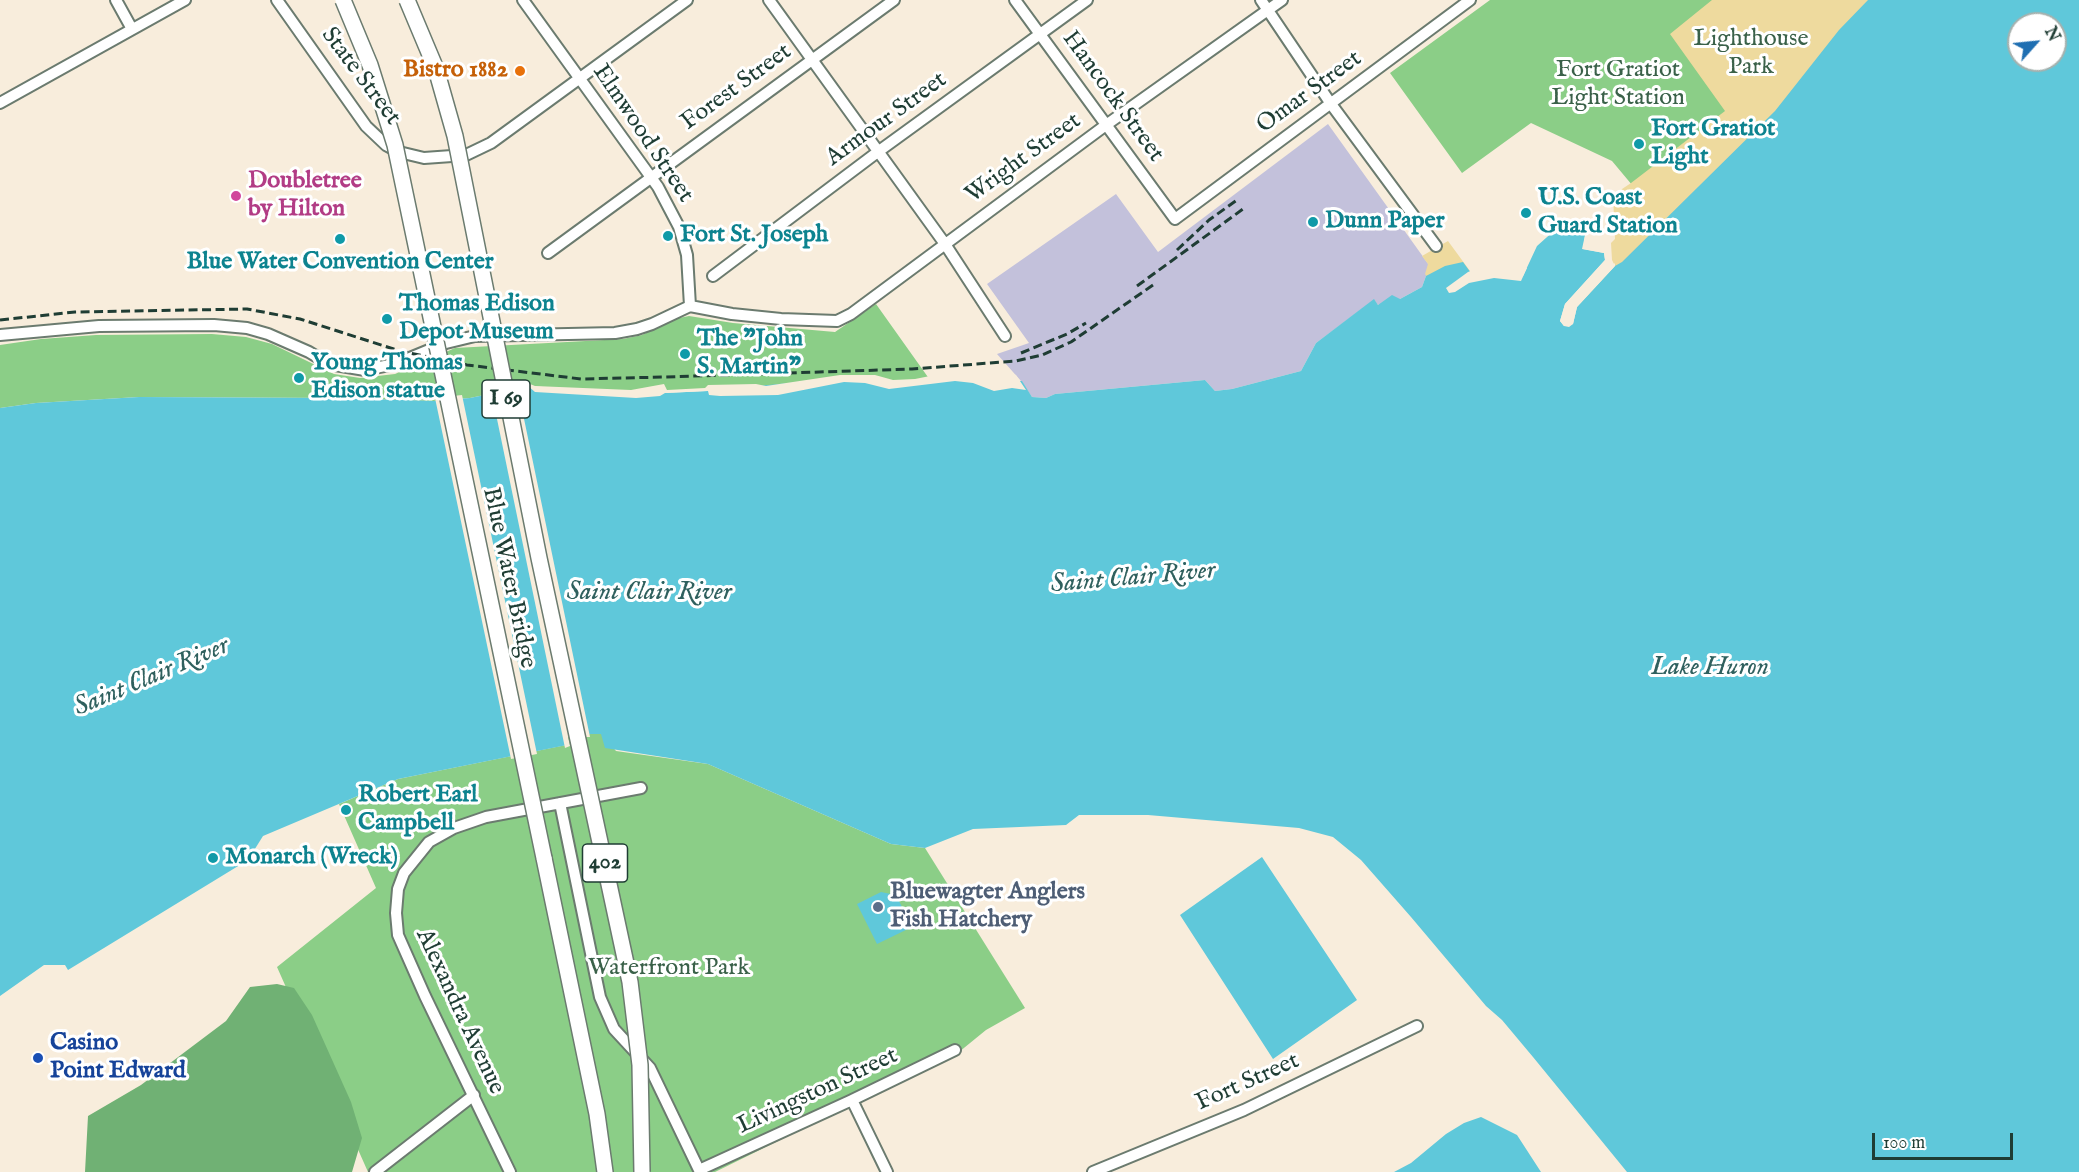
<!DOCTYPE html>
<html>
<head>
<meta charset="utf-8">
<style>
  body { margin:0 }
  #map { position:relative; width:2079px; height:1172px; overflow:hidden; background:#f8eddc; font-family:"IM FELL English",serif }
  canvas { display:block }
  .north { position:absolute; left:2007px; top:12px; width:60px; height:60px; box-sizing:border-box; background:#fff; border:2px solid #a5b1ae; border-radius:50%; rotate:63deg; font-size:16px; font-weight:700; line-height:24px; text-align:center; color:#1f3d34 }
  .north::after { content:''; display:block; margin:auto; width:21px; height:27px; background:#1f6fb2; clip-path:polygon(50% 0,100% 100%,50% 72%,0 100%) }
  .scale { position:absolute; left:1872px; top:1133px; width:141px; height:27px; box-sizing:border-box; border:3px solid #1f3d34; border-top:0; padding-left:8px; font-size:18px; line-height:21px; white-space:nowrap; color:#1f3d34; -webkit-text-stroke:4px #fff; paint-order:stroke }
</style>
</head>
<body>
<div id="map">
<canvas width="2079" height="1172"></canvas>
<div class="north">N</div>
<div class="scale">100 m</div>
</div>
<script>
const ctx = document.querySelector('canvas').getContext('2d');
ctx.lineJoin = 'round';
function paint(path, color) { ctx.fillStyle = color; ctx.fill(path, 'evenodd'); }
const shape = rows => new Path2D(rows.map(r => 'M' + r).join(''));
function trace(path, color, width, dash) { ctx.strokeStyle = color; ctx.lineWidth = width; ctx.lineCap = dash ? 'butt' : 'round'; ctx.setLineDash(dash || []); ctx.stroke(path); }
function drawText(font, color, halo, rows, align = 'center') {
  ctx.font = font + ' "IM FELL English",serif'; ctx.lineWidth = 6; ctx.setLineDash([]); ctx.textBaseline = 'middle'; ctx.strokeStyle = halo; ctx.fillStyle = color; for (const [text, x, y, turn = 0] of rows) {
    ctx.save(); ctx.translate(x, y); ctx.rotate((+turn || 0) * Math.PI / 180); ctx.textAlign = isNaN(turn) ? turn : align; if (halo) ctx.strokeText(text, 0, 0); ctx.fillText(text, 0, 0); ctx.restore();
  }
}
paint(shape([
  [1328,124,1434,272,1426,276,1422,287,1400,299,1378,305,1374,300,1316,343,1301,371,1232,389,1215,391,1205,380,1055,394,1046,398,1032,397,1021,381,997,354,1029,343,987,284,1116,194,1158,252]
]), '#c3c1db');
paint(shape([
  [1490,0,1868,0,1663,222,1612,161,1531,123,1462,173,1390,73],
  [876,304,930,380,631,393,528,386,470,398,433,401,341,398,139,397,36,403,0,408,0,345,41,339,96,335,212,334,246,337,272,344,334,374,360,378,395,374,455,348,623,339,642,335,674,319,689,316,733,323,835,332],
  [564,734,602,734,616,751,708,764,891,844,925,848,1025,1008,986,1030,959,1052,715,1172,368,1172,277,967,376,888,339,804,398,779,566,745]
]), '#8bce87');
paint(shape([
  [277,984,294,988,312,1015,351,1102,362,1138,352,1172,85,1172,88,1116,141,1085,226,1021,250,987]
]), '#70b174');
paint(shape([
  [1712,0,1892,0,1577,307,1615,266,1612,260,1611,243,1615,239,1613,195,1631,183,1725,111,1670,34],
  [1448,241,1470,271,1431,282,1425,274,1428,264,1422,256]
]), '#eeda9e');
paint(shape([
  [1868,0,2079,0,2079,1172,1627,1172,1533,1057,1502,1020,1486,1006,1411,917,1361,860,1333,837,1299,828,1148,815,1079,815,1066,825,973,829,925,848,891,844,708,764,605,748,601,734,564,734,567,745,398,779,263,836,248,860,68,970,65,965,44,965,0,996,0,408,36,403,139,397,341,398,433,401,470,398,528,386,534,389,665,393,707,391,840,378,892,383,930,380,1022,381,1032,397,1046,398,1055,394,1205,380,1215,391,1232,389,1301,371,1316,343,1374,299,1378,305,1392,295,1400,299,1422,287,1426,276,1445,266,1463,262,1471,273,1523,276,1537,246,1565,221,1580,225,1580,227,1586,229,1583,249,1604,253,1605,260,1565,304,1560,321,1564,326,1573,324,1577,307,1615,266,1622,262,1775,111,1839,30],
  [2019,24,2055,24,2055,60,2019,60],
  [1262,857,1357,1000,1273,1059,1180,915],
  [881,892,896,895,912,927,877,944,857,904],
  [1481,1117,1517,1135,1541,1172,1394,1172,1411,1163,1446,1134,1464,1123]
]), '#5fc8da');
paint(shape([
  [1587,226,1589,229,1586,247,1606,251,1608,261,1567,305,1564,321,1565,323,1571,322,1575,305,1615,263,1615,266,1577,307,1573,324,1569,327,1564,326,1560,321,1565,304,1605,260,1604,253,1582,249],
  [1481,267,1508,267,1522,272,1524,267,1527,268,1521,281,1494,278,1469,283,1455,292,1449,293,1446,288,1468,272],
  [969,372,979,376,1008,372,1016,375,1026,390,1012,388,994,391,973,383,955,381,889,389,865,383,844,382,778,395,720,396,709,395,708,391,665,393,660,396,636,398,535,392,528,386,530,384,535,386,631,390,664,384,667,390,705,388,708,385,756,384,766,386,840,375,875,375,893,380,915,379,950,372,957,374],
  [517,385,590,737,568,737,570,746,565,748,491,390],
  [462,395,537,754,511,759,435,398]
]), '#f8eddc');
const minor = shape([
  [116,0,132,29],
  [277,0,366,126,386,145,399,152,424,158,466,155,491,143,687,0],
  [523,0,658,187,679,227,687,255,690,306],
  [769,0,945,244,1005,336],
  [1015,0,1175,219,1470,0],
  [1261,0,1331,104,1436,246],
  [0,103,185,0],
  [548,253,894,0],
  [713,276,879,151,1087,0],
  [690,306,732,314,781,319,837,321,851,314,1106,125,1282,0],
  [0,335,99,326,214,325,247,328,268,334,309,352,329,364,365,370,395,364,446,343,475,336,615,333,637,329,652,324,690,306],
  [560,803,600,997,614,1029,650,1068,700,1172],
  [852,1100,887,1172],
  [699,1170,852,1100,955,1050],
  [375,1172,474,1095],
  [510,1172,425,996,398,935,396,913,398,889,404,873,429,842,454,828,486,817,641,788],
  [1093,1172,1244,1110,1417,1026]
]);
const highway = shape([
  [544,858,597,1114,605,1172]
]);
trace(minor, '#6b7b6f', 14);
trace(highway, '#6b7b6f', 18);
trace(minor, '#fff', 10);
trace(highway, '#fff', 15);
trace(shape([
  [1177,250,1209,220,1237,200],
  [1137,286,1243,209],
  [0,320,75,312,247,309,300,319,400,351,467,365,581,379,665,377,912,369,1016,361,1042,355,1071,342,1153,285],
  [1021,353,1067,334,1086,323]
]), '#1f3d34', 3, [9, 4.5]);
const highwayBridge = shape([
  [343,0,370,65,395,145,544,858],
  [407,0,436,69,455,136,539,558,630,982,640,1065,642,1172]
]);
trace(highwayBridge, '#6b7b6f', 18, []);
trace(highwayBridge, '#fff', 15);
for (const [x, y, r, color] of [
  [520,71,6,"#e8710a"],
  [1639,144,6,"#0f9aa8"],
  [236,196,6,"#d1479c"],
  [1526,213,6,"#0f9aa8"],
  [1313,222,6,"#0f9aa8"],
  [668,236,6,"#0f9aa8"],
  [340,239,6,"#0f9aa8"],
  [387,319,6,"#0f9aa8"],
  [685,354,6,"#0f9aa8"],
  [299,378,6,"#0f9aa8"],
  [346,810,6,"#0f9aa8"],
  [213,858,6,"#0f9aa8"],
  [878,907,6,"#5c6f8a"],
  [38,1058,6,"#1a4fb4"]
]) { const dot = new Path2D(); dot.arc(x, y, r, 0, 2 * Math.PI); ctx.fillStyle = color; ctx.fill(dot); trace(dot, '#fff', 2); }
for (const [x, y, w] of [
  [506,399,48],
  [605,863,45]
]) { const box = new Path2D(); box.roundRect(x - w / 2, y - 19, w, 38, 4.5); ctx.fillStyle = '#fff'; ctx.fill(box); trace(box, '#1f3d34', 1.5); }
drawText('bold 22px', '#1f3d34', null, [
  ["I 69",506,399],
  ["402",605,863]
]);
drawText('24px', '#3a6149', '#fff', [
  ["Lighthouse",1751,40],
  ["Park",1751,68],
  ["Fort Gratiot",1618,71],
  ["Light Station",1618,99],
  ["Waterfront Park",669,969]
]);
drawText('bold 24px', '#c56008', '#fff', [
  ["Bistro 1882",508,71]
], 'right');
drawText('24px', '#1f3d34', '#fff', [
  ["State Street",360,77,53],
  ["Forest Street",737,88,-36],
  ["Omar Street",1310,93,-36],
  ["Hancock Street",1112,97,54],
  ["Armour Street",887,120,-36],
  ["Elmwood Street",642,134,56],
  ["Wright Street",1024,159,-36],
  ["Blue Water Bridge",508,578,78],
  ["Alexandra Avenue",459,1012,65],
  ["Fort Street",1248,1083,-24],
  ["Livingston Street",818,1092,-25]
]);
drawText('bold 24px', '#0d838f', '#fff', [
  ["Fort Gratiot",1651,130],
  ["Light",1651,158],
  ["U.S. Coast",1538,199],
  ["Guard Station",1538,227],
  ["Dunn Paper",1325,222],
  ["Fort St. Joseph",680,236],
  ["Blue Water Convention Center",340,263,"center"],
  ["Thomas Edison",399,305],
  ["Depot Museum",399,333],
  ["The \"John",697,340],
  ["S. Martin\"",697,368],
  ["Young Thomas",311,364],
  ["Edison statue",311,392],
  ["Robert Earl",358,796],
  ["Campbell",358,824],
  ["Monarch (Wreck)",225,858]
], 'left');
drawText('bold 24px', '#b23c85', '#fff', [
  ["Doubletree",248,182],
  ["by Hilton",248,210]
], 'left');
drawText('bold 24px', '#4e5e75', '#fff', [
  ["Bluewagter Anglers",890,893],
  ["Fish Hatchery",890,921]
], 'left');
drawText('bold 24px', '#164399', '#fff', [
  ["Casino",50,1044],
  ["Point Edward",50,1072]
], 'left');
drawText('italic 26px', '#2f605e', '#fff', [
  ["Saint Clair River",1133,579,-5],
  ["Saint Clair River",649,594],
  ["Lake Huron",1710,669],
  ["Saint Clair River",152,678,-23]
]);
</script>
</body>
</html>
